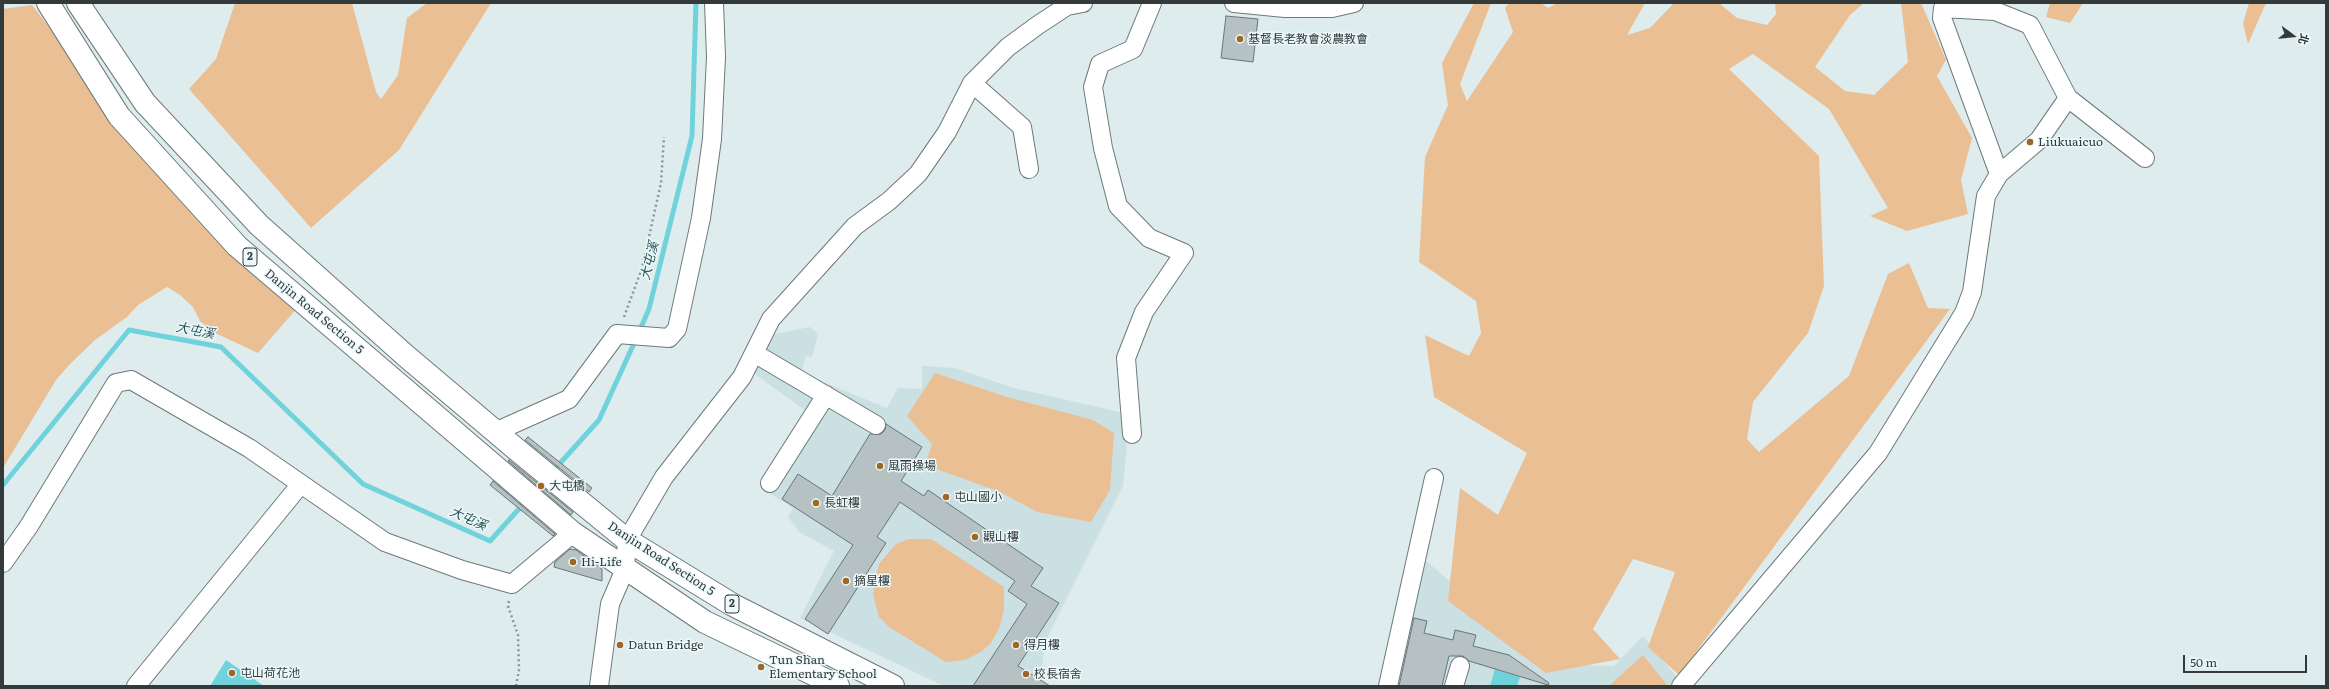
<!DOCTYPE html>
<html>
<head>
<meta charset="utf-8">
<style>
  body { margin:0 }
  #map { position:relative; width:2329px; height:689px; overflow:hidden; background:#dfeced; font-family:Literata,"Noto Sans TC",serif }
  canvas { display:block }
  .frame { position:absolute; inset:0; border:4px solid #34393a; pointer-events:none }
  .north { position:absolute; left:2273px; top:16px; width:40px; height:40px; -webkit-text-stroke:3px #ecf9fa; paint-order:stroke; rotate:106deg; font-size:11px; font-weight:700; line-height:16px; text-align:center; color:#34393a }
  .north::after { content:''; display:block; margin:auto; width:14px; height:18px; background:#34393a; clip-path:polygon(50% 0,100% 100%,50% 72%,0 100%) }
  .scale { position:absolute; left:2183px; top:655px; width:124px; height:18px; box-sizing:border-box; border:2px solid #34393a; border-top:0; padding-left:5px; font-size:12px; line-height:14px; white-space:nowrap; color:#34393a; -webkit-text-stroke:3px #ecf9fa; paint-order:stroke }
</style>
</head>
<body>
<div id="map">
<canvas width="2329" height="689"></canvas>
<div class="frame"></div>
<div class="north">北</div>
<div class="scale">50 m</div>
</div>
<script>
const ctx = document.querySelector('canvas').getContext('2d');
ctx.lineJoin = 'round';
function paint(path, color) { ctx.fillStyle = color; ctx.fill(path, 'evenodd'); }
const shape = rows => new Path2D(rows.map(r => 'M' + r).join(''));
function trace(path, color, width, dash) { ctx.strokeStyle = color; ctx.lineWidth = width; ctx.lineCap = dash ? 'butt' : 'round'; ctx.setLineDash(dash || []); ctx.stroke(path); }
function drawText(font, color, halo, rows, align = 'center') {
  ctx.font = font + ' Literata,"Noto Sans TC",serif'; ctx.lineWidth = 3; ctx.setLineDash([]); ctx.textBaseline = 'middle'; ctx.strokeStyle = halo; ctx.fillStyle = color; for (const [text, x, y, turn = 0] of rows) {
    ctx.save(); ctx.translate(x, y); ctx.rotate((+turn || 0) * Math.PI / 180); ctx.textAlign = isNaN(turn) ? turn : align; if (halo) ctx.strokeText(text, 0, 0); ctx.fillText(text, 0, 0); ctx.restore();
  }
}
paint(shape([
  [810,327,818,334,812,357,806,356,801,373,887,408,898,388,922,389,922,366,955,368,1014,388,1120,412,1127,445,1123,486,1045,642,1041,676,1048,686,944,686,800,618,834,551,799,532,788,517,793,508,759,487,806,411,752,372,770,335],
  [1425,560,1546,664,1614,666,1643,636,1679,680,1673,686,1392,686]
]), '#cae0e2');
paint(shape([
  [235,3,352,3,376,92,381,99,398,75,407,18,427,3,491,3,399,150,311,228,189,89,216,59],
  [1474,3,1491,3,1460,84,1467,101,1513,32,1505,8,1509,3,1541,3,1548,8,1557,3,1645,3,1627,35,1650,28,1674,3,1719,3,1737,18,1767,25,1776,14,1775,3,1864,3,1850,15,1815,67,1845,91,1874,95,1908,62,1901,3,1921,3,1946,60,1937,76,1972,138,1961,180,1968,214,1907,231,1870,216,1888,208,1829,109,1753,54,1729,69,1819,156,1824,286,1808,333,1753,402,1747,439,1759,452,1849,376,1888,274,1909,263,1928,308,1950,309,1679,675,1648,647,1675,572,1633,559,1593,629,1620,659,1546,673,1448,601,1460,488,1498,515,1527,453,1434,397,1425,335,1469,356,1481,333,1476,301,1419,262,1425,157,1448,105,1442,63],
  [2050,3,2083,3,2070,23,2046,17],
  [2249,3,2266,3,2248,44,2243,23],
  [32,5,168,181,298,307,258,353,213,332,200,321,193,307,180,295,167,287,138,305,127,317,95,340,70,364,56,380,3,468,3,9],
  [935,373,1007,397,1093,420,1114,433,1110,490,1091,522,1037,512,1000,492,925,465,932,444,907,416],
  [909,539,931,539,1004,587,1004,610,999,629,990,644,981,652,965,660,946,662,889,627,879,617,873,595,879,564,896,544],
  [1643,655,1668,686,1609,686]
]), '#ebbf94');
paint(shape([
  [226,660,264,686,210,686],
  [1495,669,1520,677,1517,686,1490,686]
]), '#70d3dc');
trace(shape([
  [639,332,649,309,692,136,696,3],
  [553,471,599,420,636,339],
  [3,485,129,330,221,347,363,484,490,541,527,500]
]), '#70d3dc', 5);
const building = shape([
  [1226,16,1258,19,1253,62,1221,58,1226,16],
  [886,424,922,447,901,481,924,496,928,490,1043,568,1031,586,1059,603,1018,666,1050,686,973,686,1027,604,1008,591,1015,581,900,502,877,537,886,543,828,634,805,619,853,545,782,499,798,474,832,496,870,434,881,434,885,430,886,424],
  [528,437,592,488,589,492,525,440,528,437],
  [509,460,573,512,571,515,508,461,509,460],
  [493,481,555,534,553,536,490,485,493,481],
  [570,549,576,550,602,569,602,581,554,567,555,562,570,549],
  [1414,618,1427,621,1424,633,1453,640,1455,630,1476,635,1473,646,1509,655,1549,683,1548,685,1469,661,1463,656,1449,656,1442,686,1399,686,1414,618]
]);
paint(building, '#b5c1c2');
trace(building, '#697576', 1);
const minor = shape([
  [1234,3,1285,8,1332,8,1354,3],
  [972,83,1022,127,1029,169],
  [1999,174,1942,18,1943,8,1995,11,2030,25,2068,98],
  [754,353,876,425],
  [495,432,569,399,617,334,669,338,677,329,701,218,712,139,716,57,714,3],
  [1132,434,1126,358,1144,312,1184,253,1149,238,1118,206,1103,148,1093,87,1100,64,1133,49,1152,3],
  [770,483,826,395],
  [3,563,29,526,116,383,131,380,249,448,385,542,462,570,512,584,573,533],
  [136,686,300,485],
  [599,686,610,604,625,569,627,540,664,477,742,377,771,319,855,226,889,201,918,174,947,132,972,83,1008,47,1038,25,1067,6,1083,3],
  [1388,686,1434,478],
  [1454,686,1460,666],
  [1681,686,1878,453,1964,313,1972,292,1986,196,1999,174,2039,140,2068,98,2145,158]
]);
const major = shape([
  [48,3,119,116,237,246,573,533,705,622,838,686],
  [78,3,145,103,259,225,406,356,516,449,627,540,733,605,893,686]
]);
trace(minor, '#6d797a', 20);
trace(major, '#6d797a', 24);
trace(shape([
  [624,317,642,268,661,183,664,137],
  [509,601,508,606,518,635,519,670,516,686]
]), '#8b9596', 2.5, [2, 3]);
trace(minor, '#fff', 18);
trace(major, '#fff', 22);
for (const [x, y, r, color] of [
  [1240,39,4,"#9f6624"],
  [2030,142,4,"#9f6624"],
  [880,466,4,"#9f6624"],
  [541,486,4,"#9f6624"],
  [946,497,4,"#9f6624"],
  [816,503,4,"#9f6624"],
  [975,537,4,"#9f6624"],
  [573,562,4,"#9f6624"],
  [846,581,4,"#9f6624"],
  [620,645,4,"#9f6624"],
  [1016,645,4,"#9f6624"],
  [761,667,4,"#9f6624"],
  [232,673,4,"#9f6624"],
  [1026,674,4,"#9f6624"]
]) { const dot = new Path2D(); dot.arc(x, y, r, 0, 2 * Math.PI); ctx.fillStyle = color; ctx.fill(dot); trace(dot, '#ecf9fa', 1.5); }
for (const [x, y, w] of [
  [250,257,14],
  [732,604,14]
]) { const box = new Path2D(); box.roundRect(x - w / 2, y - 9, w, 18, 3); ctx.fillStyle = '#ecf9fa'; ctx.fill(box); trace(box, '#34393a', 1); }
drawText('bold 11px', '#34393a', null, [
  ["2",250,257],
  ["2",732,604]
]);
drawText('12px', '#34393a', '#ecf9fa', [
  ["基督長老教會淡農教會",1248,39],
  ["Liukuaicuo",2038,142],
  ["風雨操場",888,466],
  ["大屯橋",549,486],
  ["屯山國小",954,497],
  ["長虹樓",824,503],
  ["觀山樓",983,537],
  ["Hi-Life",581,562],
  ["摘星樓",854,581],
  ["Datun Bridge",628,645],
  ["得月樓",1024,645],
  ["Tun Shan",769,660],
  ["Elementary School",769,674],
  ["屯山荷花池",240,673],
  ["校長宿舍",1034,674]
], 'left');
drawText('12px', '#34393a', '#ecf9fa', [
  ["Danjin Road Section 5",314,312,40],
  ["Danjin Road Section 5",661,559,33]
]);
drawText('italic 13px', '#265357', '#ecf9fa', [
  ["大屯溪",650,261,-76],
  ["大屯溪",195,331,11],
  ["大屯溪",468,519,24]
]);
</script>
</body>
</html>
